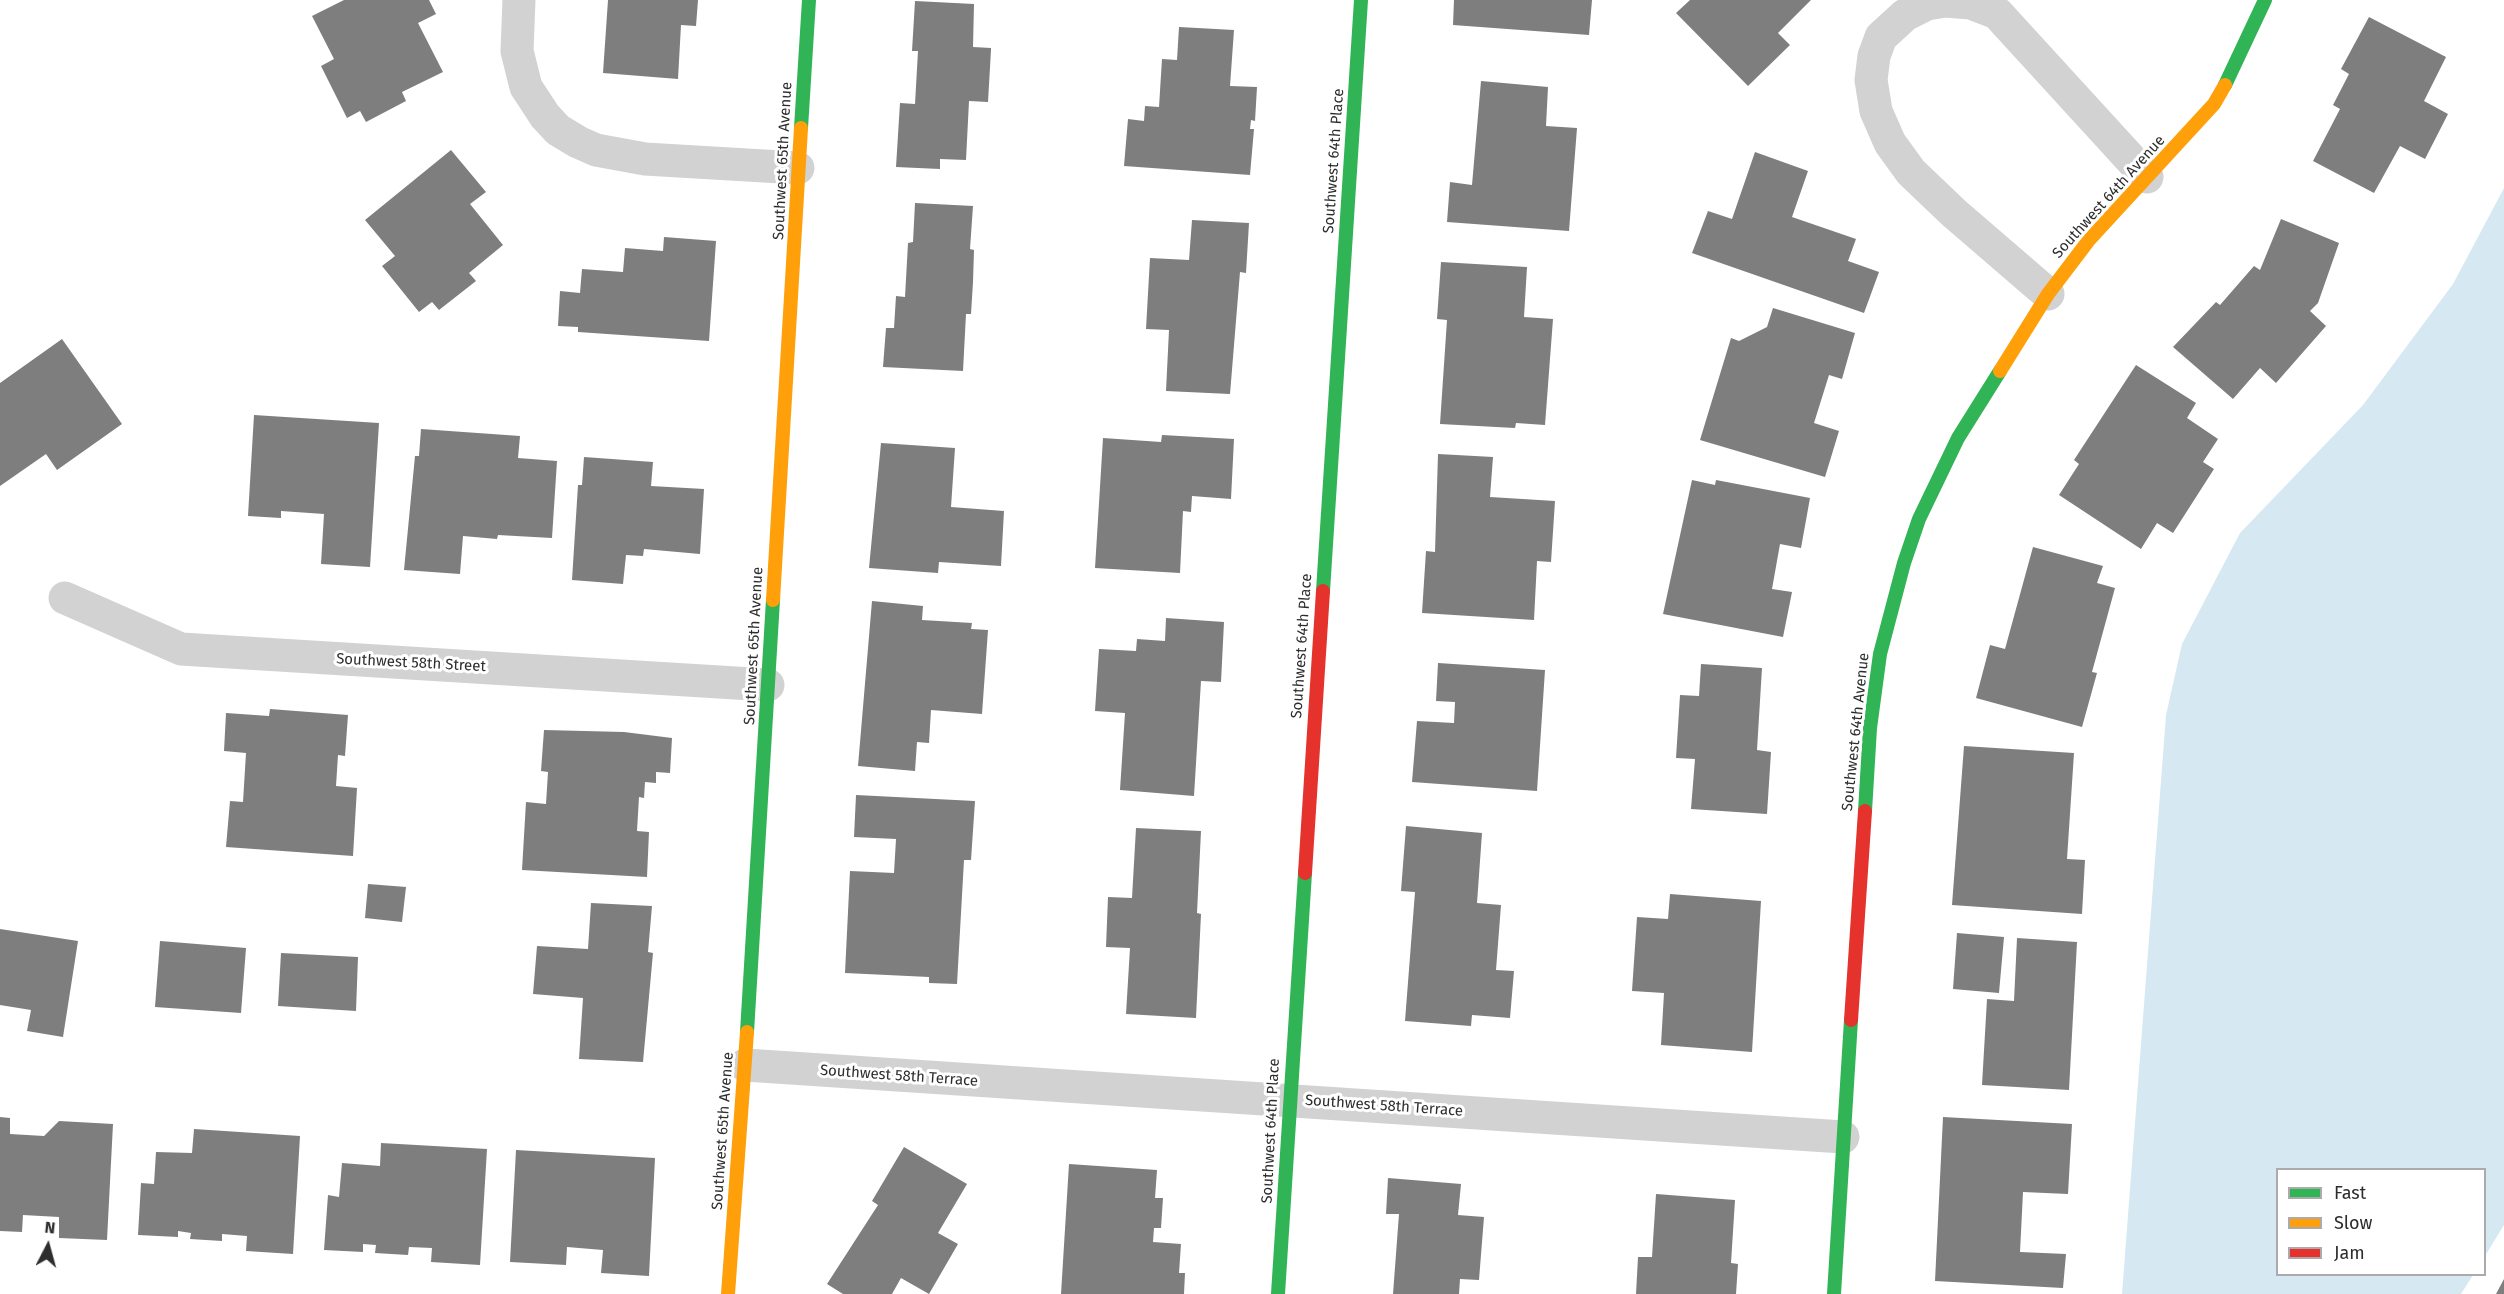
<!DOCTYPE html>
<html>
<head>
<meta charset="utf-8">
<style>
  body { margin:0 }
  #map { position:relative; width:2504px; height:1294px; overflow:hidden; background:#fff; font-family:"Fira Sans",sans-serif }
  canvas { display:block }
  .legend { position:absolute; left:2276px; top:1168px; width:210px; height:108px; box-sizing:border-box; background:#fff; border:2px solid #ababab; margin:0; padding:8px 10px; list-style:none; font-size:18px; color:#2d2d2d }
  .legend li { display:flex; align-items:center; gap:12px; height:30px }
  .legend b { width:30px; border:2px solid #ababab }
  .north { position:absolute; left:18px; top:1216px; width:60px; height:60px; -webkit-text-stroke:4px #fff; paint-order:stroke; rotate:6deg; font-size:16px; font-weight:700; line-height:24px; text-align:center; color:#2d2d2d }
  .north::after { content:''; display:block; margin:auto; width:21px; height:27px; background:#2d2d2d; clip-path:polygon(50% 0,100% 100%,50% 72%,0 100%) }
</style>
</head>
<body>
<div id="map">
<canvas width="2504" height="1294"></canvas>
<ul class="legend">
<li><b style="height:8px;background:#30b455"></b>Fast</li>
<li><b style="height:8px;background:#ff9f0a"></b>Slow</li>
<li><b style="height:8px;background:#e5322d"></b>Jam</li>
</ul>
<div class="north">N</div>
</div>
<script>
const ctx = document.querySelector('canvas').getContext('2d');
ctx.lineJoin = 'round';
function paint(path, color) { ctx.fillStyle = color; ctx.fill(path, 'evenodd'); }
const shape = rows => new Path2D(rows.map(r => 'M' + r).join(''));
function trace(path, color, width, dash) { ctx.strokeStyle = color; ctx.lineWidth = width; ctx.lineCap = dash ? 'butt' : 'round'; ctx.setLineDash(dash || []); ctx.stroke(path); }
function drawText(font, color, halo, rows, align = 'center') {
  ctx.font = font + ' "Fira Sans",sans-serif'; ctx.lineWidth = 6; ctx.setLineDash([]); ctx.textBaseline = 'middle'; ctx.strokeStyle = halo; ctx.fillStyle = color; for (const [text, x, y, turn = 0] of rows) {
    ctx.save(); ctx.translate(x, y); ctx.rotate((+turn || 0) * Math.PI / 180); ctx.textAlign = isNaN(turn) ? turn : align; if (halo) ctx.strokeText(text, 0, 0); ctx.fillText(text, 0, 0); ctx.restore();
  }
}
paint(shape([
  [2504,188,2504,1225,2485,1256,2484,1170,2278,1170,2278,1274,2473,1275,2461,1294,2122,1294,2166,715,2182,644,2240,533,2363,405,2453,284]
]), '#d6e9f2');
paint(shape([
  [344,0,429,0,436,14,418,23,443,72,402,92,406,101,366,122,360,111,347,118,321,66,334,59,312,16],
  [608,0,698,0,696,26,681,25,678,79,603,73],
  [1454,0,1592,0,1589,35,1453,25],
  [1690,0,1811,0,1778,33,1790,45,1748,86,1676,13],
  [915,1,974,4,973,47,991,48,991,50,988,102,969,101,966,160,940,159,940,169,896,167,900,103,915,104,918,51,912,51],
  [2369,17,2446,57,2424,101,2448,114,2425,159,2400,146,2374,193,2313,161,2340,109,2333,105,2349,74,2341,69],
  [1179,27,1234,30,1230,86,1257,87,1255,121,1251,120,1250,129,1254,129,1250,175,1124,166,1128,119,1144,121,1145,106,1159,107,1162,59,1177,60],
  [1481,81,1548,87,1546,126,1577,128,1569,231,1447,222,1450,182,1472,185],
  [451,150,486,192,470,204,503,245,469,273,476,281,439,310,432,302,419,312,382,266,395,256,365,220],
  [1755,152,1808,171,1792,217,1856,239,1848,261,1879,272,1864,313,1692,253,1708,211,1732,219],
  [915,203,973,206,970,249,974,250,973,282,971,314,966,314,963,371,883,367,886,328,894,328,896,296,905,297,908,243,913,242],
  [2281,219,2339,243,2318,303,2310,311,2326,326,2276,383,2260,368,2233,399,2173,347,2216,302,2220,305,2254,266,2260,270],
  [1192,220,1249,223,1246,273,1240,272,1230,394,1166,391,1169,330,1146,329,1150,258,1189,260],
  [664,237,716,241,709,341,578,332,578,327,558,326,560,291,580,293,582,269,623,272,625,248,663,251],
  [1441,262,1527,267,1524,317,1553,319,1545,425,1516,423,1515,428,1440,424,1447,320,1437,319],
  [1773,308,1855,333,1842,379,1829,375,1814,423,1839,431,1825,477,1700,440,1731,338,1739,341,1767,327],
  [62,339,122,424,57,470,46,454,0,486,0,383],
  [2136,365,2196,403,2187,418,2218,439,2203,462,2214,469,2173,533,2157,523,2141,549,2059,495,2079,464,2074,460],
  [254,415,379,423,370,567,321,564,324,514,281,511,281,518,248,516],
  [421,429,520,436,518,458,557,461,552,538,498,535,497,539,463,536,460,574,404,570,415,456,419,456],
  [1162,435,1234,439,1231,499,1192,496,1191,512,1183,511,1180,573,1095,568,1103,438,1161,442],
  [881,443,955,448,951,507,1004,511,1001,566,939,562,938,573,869,568],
  [1438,454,1493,457,1490,497,1555,501,1551,562,1537,561,1534,620,1422,613,1426,551,1435,552],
  [584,457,653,462,651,486,704,489,700,554,644,549,643,556,626,555,623,584,572,580,578,485,582,485],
  [1692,480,1715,485,1716,480,1810,498,1801,548,1780,544,1772,589,1792,592,1783,637,1663,614],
  [2033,547,2103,566,2097,583,2115,588,2092,672,2097,673,2082,727,1976,698,1990,645,2005,649],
  [872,601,923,606,922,620,972,623,971,629,988,630,982,714,931,710,929,743,917,742,915,771,858,766],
  [1166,618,1224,622,1221,682,1201,681,1194,796,1120,790,1125,713,1095,711,1099,649,1136,651,1137,639,1165,641],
  [1438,663,1545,670,1537,791,1412,782,1417,721,1454,723,1455,702,1436,701],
  [1701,664,1762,668,1757,750,1771,752,1767,814,1691,809,1695,759,1676,758,1680,695,1699,696],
  [270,709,348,715,345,756,338,755,336,786,357,788,353,856,226,847,230,801,243,802,246,753,224,751,226,713,269,716],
  [544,730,624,732,672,738,670,773,656,772,656,783,645,782,644,798,639,797,637,831,649,832,647,877,522,870,526,802,546,804,548,772,541,771],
  [1964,746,2074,753,2067,859,2085,860,2082,914,1952,905],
  [856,795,975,801,971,860,964,860,957,984,929,983,929,977,845,973,850,871,894,873,896,839,854,837],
  [1406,826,1482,833,1477,903,1501,905,1496,970,1514,971,1510,1018,1472,1015,1471,1026,1405,1021,1415,892,1401,891],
  [1136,828,1201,831,1197,913,1201,914,1196,1018,1126,1014,1130,948,1106,947,1108,897,1132,898],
  [368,884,406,887,402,922,365,918],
  [1670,894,1761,901,1752,1052,1661,1045,1664,993,1632,991,1637,917,1668,919],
  [591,903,652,906,648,952,653,953,643,1062,579,1059,583,998,533,994,537,946,588,949],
  [0,929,78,941,63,1037,27,1031,31,1010,0,1005],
  [1957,933,2004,937,1999,993,1953,989],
  [2017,938,2077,942,2069,1090,1982,1085,1987,999,2014,1001],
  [160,941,246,948,241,1013,155,1007],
  [281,953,358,957,356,1011,278,1006],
  [0,1117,10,1118,10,1134,44,1136,59,1121,113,1124,107,1240,59,1238,59,1217,23,1215,22,1232,0,1231],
  [1943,1117,2072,1124,2068,1194,2023,1192,2020,1252,2066,1254,2063,1288,1935,1281],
  [194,1129,300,1136,293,1254,246,1251,247,1236,222,1234,222,1241,190,1239,191,1233,178,1231,178,1237,138,1235,141,1183,154,1184,156,1152,192,1153],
  [381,1143,487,1149,480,1265,431,1262,432,1248,409,1247,408,1255,375,1253,376,1245,363,1244,363,1252,324,1250,328,1195,339,1197,342,1163,380,1166],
  [904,1147,967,1184,938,1233,958,1244,929,1294,901,1278,892,1294,843,1294,827,1284,878,1205,872,1201],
  [516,1150,655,1158,649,1276,601,1273,603,1250,567,1247,566,1265,510,1262],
  [1069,1164,1157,1170,1155,1198,1163,1198,1161,1228,1154,1228,1153,1242,1181,1244,1179,1273,1185,1273,1184,1294,1061,1294],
  [1388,1178,1461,1184,1458,1215,1484,1217,1479,1280,1460,1279,1459,1294,1393,1294,1399,1214,1386,1214],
  [1656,1194,1735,1200,1731,1263,1738,1264,1736,1294,1636,1294,1638,1257,1652,1257],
  [2504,1279,2504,1294,2496,1294]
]), '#7e7e7e');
trace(shape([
  [519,0,517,51,526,87,545,116,558,130,578,142,596,150,645,159,798,168],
  [2048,294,1954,213,1911,172,1890,143,1876,111,1871,80,1874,56,1881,37,1905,15,1927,4,1945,1,1971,3,1997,13,2147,177],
  [65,598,181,649,768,685],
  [745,1065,1843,1137]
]), '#d2d2d2', 33);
trace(shape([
  [2225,85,2265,0],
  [801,128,809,0],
  [1323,591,1361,0],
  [1865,811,1870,728,1880,654,1904,563,1919,519,1958,438,2000,371],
  [747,1032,773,600],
  [1278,1294,1305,873],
  [1834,1294,1851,1020]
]), '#30b455', 14);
trace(shape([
  [2000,371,2048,294,2089,240,2214,104,2225,85],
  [773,600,801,128],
  [728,1294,747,1032]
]), '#ff9f0a', 14);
trace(shape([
  [1305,873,1323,591],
  [1851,1020,1865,811]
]), '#e5322d', 14);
drawText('15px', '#2d2d2d', '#fff', [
  ["Southwest 65th Avenue",783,161,-87],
  ["Southwest 64th Place",1334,161,-86],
  ["Southwest 64th Avenue",2109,197,-48],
  ["Southwest 65th Avenue",754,646,-87],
  ["Southwest 64th Place",1302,646,-86],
  ["Southwest 58th Street",411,663,3],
  ["Southwest 64th Avenue",1856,732,-84],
  ["Southwest 58th Terrace",899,1076,4],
  ["Southwest 58th Terrace",1384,1106,4],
  ["Southwest 65th Avenue",723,1131,-86],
  ["Southwest 64th Place",1271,1131,-87]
]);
</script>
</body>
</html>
